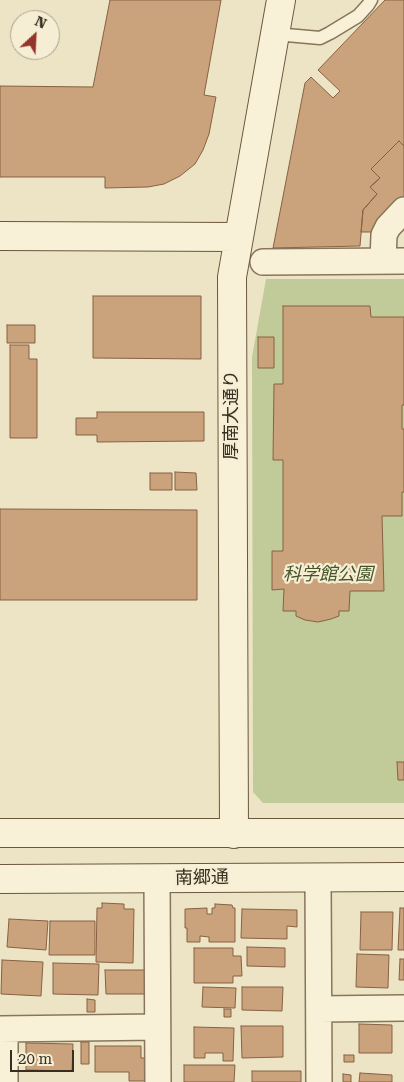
<!DOCTYPE html>
<html>
<head>
<meta charset="utf-8">
<style>
  body { margin:0 }
  #map { position:relative; width:404px; height:1082px; overflow:hidden; background:#ede4c5; font-family:"Roboto Serif",serif }
  canvas { display:block }
  .north { position:absolute; left:10px; top:10px; width:50px; height:50px; box-sizing:border-box; background:#f5eed4; border:1px solid #a9a18c; border-radius:50%; rotate:25deg; font-size:14px; font-weight:700; line-height:20px; text-align:center; color:#382d1f }
  .north::after { content:''; display:block; margin:auto; width:18px; height:22px; background:#95342d; clip-path:polygon(50% 0,100% 100%,50% 72%,0 100%) }
  .scale { position:absolute; left:10px; top:1050px; width:64px; height:22px; box-sizing:border-box; border:2px solid #382d1f; border-top:0; padding-left:6px; font-size:15px; line-height:18px; white-space:nowrap; color:#382d1f; -webkit-text-stroke:4px #f5eed4; paint-order:stroke }
</style>
</head>
<body>
<div id="map">
<canvas width="404" height="1082"></canvas>
<div class="north">N</div>
<div class="scale">20 m</div>
</div>
<script>
const ctx = document.querySelector('canvas').getContext('2d');
ctx.lineJoin = 'round';
function paint(path, color) { ctx.fillStyle = color; ctx.fill(path, 'evenodd'); }
const shape = rows => new Path2D(rows.map(r => 'M' + r).join(''));
function trace(path, color, width, dash) { ctx.strokeStyle = color; ctx.lineWidth = width; ctx.lineCap = dash ? 'butt' : 'round'; ctx.setLineDash(dash || []); ctx.stroke(path); }
function drawText(font, color, halo, rows, align = 'center') {
  ctx.font = font + ' "Roboto Serif","Noto Sans JP",serif'; ctx.lineWidth = 4.5; ctx.setLineDash([]); ctx.textBaseline = 'middle'; ctx.strokeStyle = halo; ctx.fillStyle = color; for (const [text, x, y, turn = 0] of rows) {
    ctx.save(); ctx.translate(x, y); ctx.rotate((+turn || 0) * Math.PI / 180); ctx.textAlign = isNaN(turn) ? turn : align; if (halo) ctx.strokeText(text, 0, 0); ctx.fillText(text, 0, 0); ctx.restore();
  }
}
paint(shape([
  [266,279,404,279,404,803,263,803,253,792,252,357]
]), '#c1cb99');
const building = shape([
  [110,0,221,0,204,95,216,97,209,134,203,150,195,164,180,176,164,184,148,187,105,188,105,177,0,177,0,86,93,87,110,0],
  [385,0,404,0,404,146,399,141,371,169,380,178,370,187,377,194,363,210,360,246,273,248,305,83,311,77,333,98,340,91,318,70,385,0],
  [399,141,404,146,404,218,391,232,361,232,363,210,377,194,370,187,380,178,371,169,399,141],
  [93,296,201,296,201,359,93,358,93,296],
  [283,306,370,306,371,317,404,317,404,405,402,405,402,429,404,429,404,492,402,492,402,516,382,516,384,591,350,591,349,611,339,611,339,616,331,619,318,622,305,620,296,616,296,611,283,611,284,589,272,590,272,551,283,551,283,460,273,460,274,384,283,384,283,306],
  [7,325,35,325,35,343,7,343,7,325],
  [258,337,274,337,274,368,258,368,258,337],
  [10,345,29,345,29,359,37,359,37,438,10,438,10,345],
  [97,412,204,412,204,441,97,442,97,435,76,435,76,418,97,418,97,412],
  [175,472,196,473,197,490,175,490,175,472],
  [150,473,172,473,172,490,150,490,150,473],
  [0,509,197,510,197,600,0,600,0,509],
  [397,762,404,762,404,780,398,780,397,762],
  [102,903,124,904,124,909,134,909,133,963,96,962,97,908,102,908,102,903],
  [215,904,232,905,233,908,235,908,235,942,209,942,209,937,200,936,200,942,187,942,187,928,185,928,185,909,207,908,207,914,212,914,212,908,215,908,215,904],
  [400,908,404,908,404,950,398,950,400,908],
  [242,909,297,910,297,927,287,926,287,939,241,938,242,909],
  [361,912,393,912,392,950,360,950,361,912],
  [9,919,48,921,46,950,7,947,9,919],
  [50,921,95,921,95,955,49,955,50,921],
  [247,947,285,948,285,967,247,966,247,947],
  [194,948,233,948,233,956,241,956,242,976,233,976,233,983,194,983,194,948],
  [357,954,389,955,388,988,356,987,357,954],
  [400,959,404,959,404,980,399,980,400,959],
  [2,960,43,962,41,996,1,994,2,960],
  [53,963,99,964,98,995,53,994,53,963],
  [105,970,146,970,146,994,106,994,105,970],
  [203,987,236,988,235,1008,202,1007,203,987],
  [242,987,283,987,282,1011,242,1010,242,987],
  [87,999,95,1000,95,1012,87,1012,87,999],
  [224,1009,231,1009,231,1017,224,1017,224,1009],
  [359,1024,392,1025,392,1053,359,1053,359,1024],
  [241,1026,283,1026,283,1057,242,1058,241,1026],
  [194,1027,234,1028,233,1061,223,1061,223,1053,205,1053,205,1058,194,1058,194,1027],
  [81,1042,89,1042,89,1064,81,1064,81,1042],
  [26,1043,73,1044,72,1071,26,1070,26,1043],
  [95,1046,141,1046,141,1058,146,1058,146,1081,129,1081,129,1072,95,1072,95,1046],
  [344,1055,354,1055,354,1062,344,1062,344,1055],
  [184,1065,235,1065,234,1082,184,1082,184,1065],
  [252,1071,301,1071,301,1082,252,1082,252,1071],
  [360,1073,392,1075,392,1082,359,1082,360,1073],
  [343,1074,351,1075,351,1082,343,1082,343,1074]
]);
paint(building, '#caa27b');
trace(building, '#866242', 1);
const lane = shape([
  [275,34,320,38,330,33,358,16,368,5,371,0]
]);
const street = shape([
  [383,261,384,235,388,227,404,210],
  [263,262,404,261],
  [318,877,319,1082],
  [157,879,158,1082],
  [319,1009,404,1008],
  [0,1029,157,1027],
  [5,1082,5,1029]
]);
const secondary = shape([
  [0,236,238,237],
  [0,833,404,833],
  [234,834,232,277,281,0],
  [0,879,404,877]
]);
trace(lane, '#87765b', 15);
trace(street, '#87765b', 28);
trace(secondary, '#69573e', 30);
trace(lane, '#f8f1d8', 12);
trace(street, '#f8f1d8', 25);
trace(secondary, '#f8f1d8', 28);
drawText('18px', '#382d1f', '#f5eed4', [
  ["厚南大通り",232,415,-90],
  ["南郷通",202,878,-1]
]);
drawText('italic 18px', '#445426', '#f5eed4', [
  ["科学館公園",328,575]
]);
</script>
</body>
</html>
